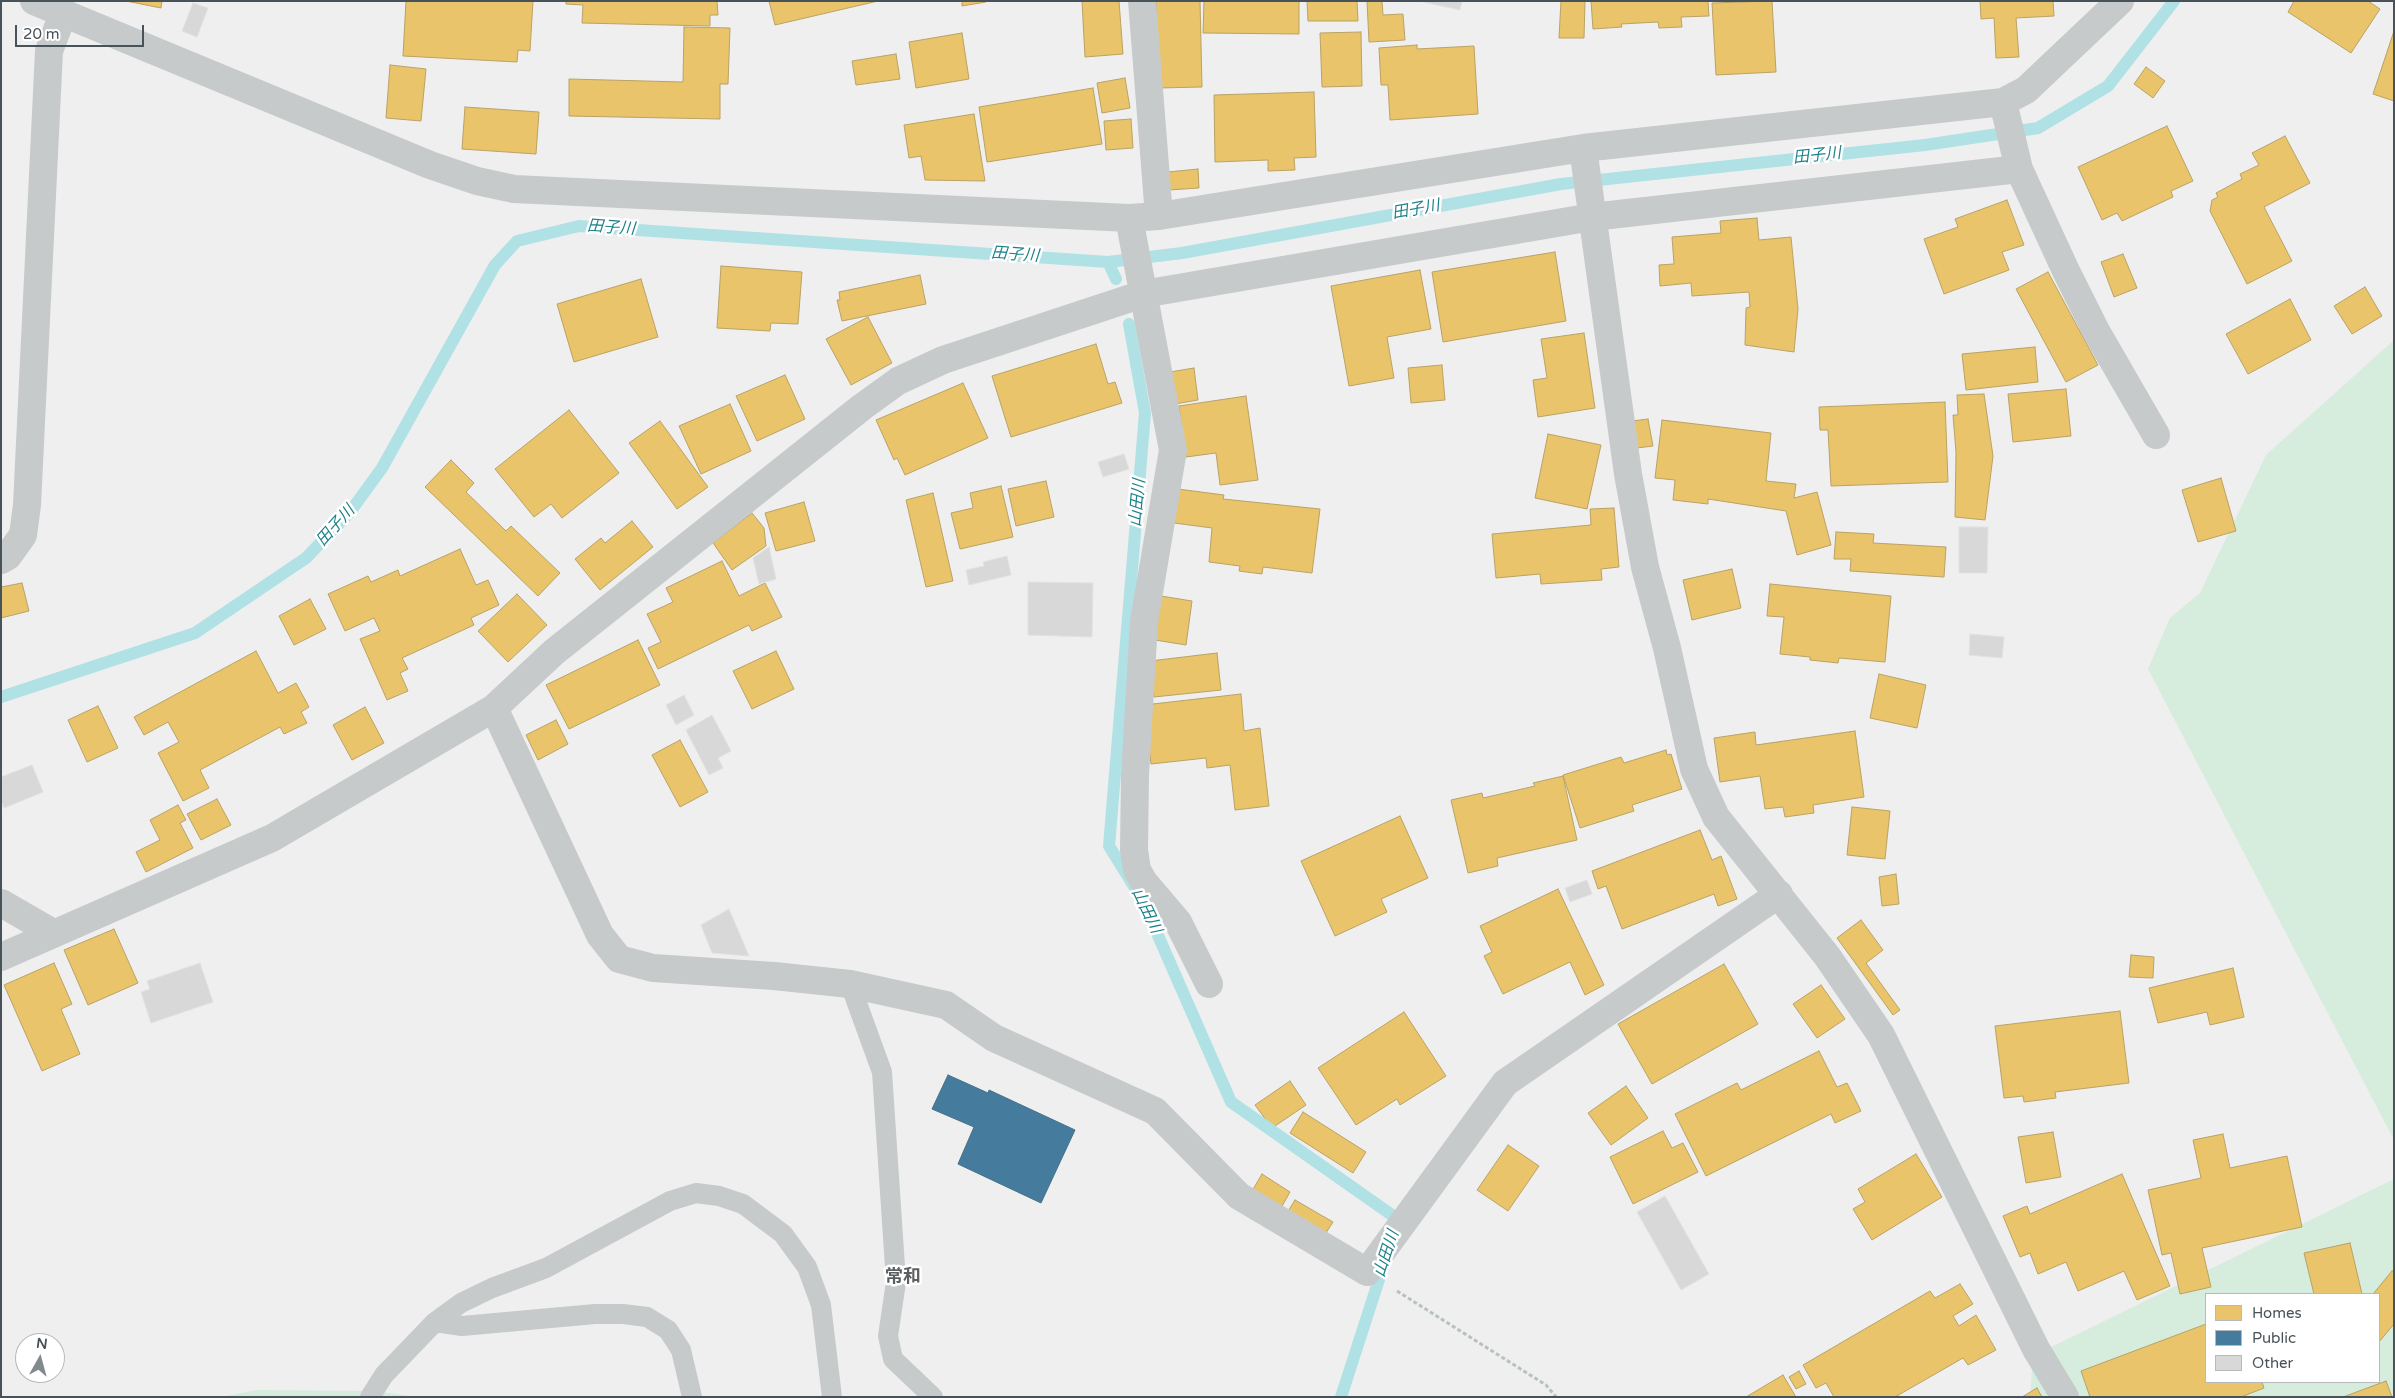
<!DOCTYPE html>
<html>
<head>
<meta charset="utf-8">
<style>
  body { margin:0 }
  #map { position:relative; width:2395px; height:1398px; overflow:hidden; background:#efefef; font-family:"Varela Round",sans-serif }
  canvas { display:block }
  .frame { position:absolute; inset:0; border:2px solid #485359; pointer-events:none }
  .legend { position:absolute; left:2205px; top:1293px; width:175px; height:90px; box-sizing:border-box; background:#fff; border:1px solid #b6babd; margin:0; padding:6px 9px; list-style:none; font-size:15px; color:#485359 }
  .legend li { display:flex; align-items:center; gap:10px; height:25px }
  .legend b { width:25px; border:1px solid #b6babd }
  .north { position:absolute; left:15px; top:1333px; width:50px; height:50px; box-sizing:border-box; background:#fff; border:1px solid #b6babd; border-radius:50%; rotate:7deg; font-size:14px; font-weight:700; line-height:20px; text-align:center; color:#485359 }
  .north::after { content:''; display:block; margin:auto; width:18px; height:22px; background:#828a8e; clip-path:polygon(50% 0,100% 100%,50% 72%,0 100%) }
  .scale { position:absolute; left:15px; top:25px; width:129px; height:22px; box-sizing:border-box; border:2px solid #485359; border-top:0; padding-left:6px; font-size:15px; line-height:18px; white-space:nowrap; color:#485359; -webkit-text-stroke:4px #fff; paint-order:stroke }
</style>
</head>
<body>
<div id="map">
<canvas width="2395" height="1398"></canvas>
<div class="frame"></div>
<ul class="legend">
<li><b style="height:14px;background:#e9c46a"></b>Homes</li>
<li><b style="height:14px;background:#457b9d"></b>Public</li>
<li><b style="height:14px;background:#d8d8d9"></b>Other</li>
</ul>
<div class="north">N</div>
<div class="scale">20 m</div>
</div>
<script>
const ctx = document.querySelector('canvas').getContext('2d');
ctx.lineJoin = 'round';
function paint(path, color) { ctx.fillStyle = color; ctx.fill(path, 'evenodd'); }
const shape = rows => new Path2D(rows.map(r => 'M' + r).join(''));
function trace(path, color, width, dash) { ctx.strokeStyle = color; ctx.lineWidth = width; ctx.lineCap = dash ? 'butt' : 'round'; ctx.setLineDash(dash || []); ctx.stroke(path); }
function drawText(font, color, halo, rows, align = 'center') {
  ctx.font = font + ' "Varela Round","Noto Sans JP",sans-serif'; ctx.lineWidth = 5; ctx.setLineDash([]); ctx.textBaseline = 'middle'; ctx.strokeStyle = halo; ctx.fillStyle = color; for (const [text, x, y, turn = 0] of rows) {
    ctx.save(); ctx.translate(x, y); ctx.rotate((+turn || 0) * Math.PI / 180); ctx.textAlign = isNaN(turn) ? turn : align; if (halo) ctx.strokeText(text, 0, 0); ctx.fillText(text, 0, 0); ctx.restore();
  }
}
paint(shape([
  [2394,340,2394,1140,2148,669,2170,618,2200,593,2266,455],
  [2394,1179,2394,1397,2030,1397,2033,1356],
  [2206,1294,2379,1294,2379,1382,2206,1382],
  [256,1390,374,1391,417,1397,221,1397]
]), '#d6ecdc');
const homes = shape([
  [126,1,162,1,161,8,126,1],
  [406,1,533,1,530,51,518,50,517,62,403,56,406,1],
  [566,1,717,1,718,15,710,15,710,26,582,23,583,5,566,4,566,1],
  [769,1,878,1,775,25,769,1],
  [962,1,986,1,986,2,962,6,962,1],
  [1082,1,1119,1,1123,54,1085,57,1082,1],
  [1156,1,1200,1,1202,87,1158,88,1156,1],
  [1204,1,1299,1,1299,34,1203,33,1204,1],
  [1307,1,1357,1,1358,21,1308,21,1307,1],
  [1367,1,1382,1,1383,15,1403,14,1405,40,1369,42,1367,1],
  [1561,1,1585,1,1584,38,1559,38,1561,1],
  [1591,1,1708,1,1709,16,1681,17,1682,27,1659,28,1658,22,1621,24,1622,27,1593,29,1591,1],
  [1772,1,1776,72,1716,75,1712,3,1772,1],
  [1980,1,2053,1,2054,16,2016,18,2019,57,1996,58,1994,18,1981,19,1980,1],
  [2294,1,2368,1,2380,9,2351,53,2288,12,2294,1],
  [684,27,730,28,728,84,720,84,720,119,569,116,569,79,683,82,684,27],
  [2394,31,2394,101,2373,94,2394,31],
  [1361,32,1362,86,1322,87,1320,33,1361,32],
  [962,33,969,79,916,88,909,42,962,33],
  [1417,45,1417,49,1474,46,1478,114,1390,120,1388,85,1381,85,1379,48,1417,45],
  [896,54,900,79,856,85,852,61,896,54],
  [390,65,426,69,421,121,386,118,390,65],
  [2146,67,2165,81,2153,98,2134,84,2146,67],
  [1125,78,1130,108,1102,113,1097,83,1125,78],
  [1093,88,1102,144,987,162,979,107,1093,88],
  [1314,92,1316,157,1294,158,1295,170,1268,171,1268,160,1215,162,1214,95,1314,92],
  [465,107,539,112,536,154,462,149,465,107],
  [974,114,985,181,925,180,921,156,909,158,904,125,974,114],
  [1131,119,1133,148,1106,150,1104,121,1131,119],
  [2167,126,2193,181,2171,191,2173,197,2122,221,2117,213,2102,220,2078,167,2167,126],
  [2285,136,2310,183,2264,207,2292,261,2247,284,2210,211,2212,200,2218,197,2216,193,2242,179,2240,174,2259,165,2252,153,2285,136],
  [1198,169,1199,188,1169,190,1168,172,1198,169],
  [2007,200,2024,245,2002,252,2009,270,1944,294,1924,239,1958,227,1955,219,2007,200],
  [1757,218,1759,240,1791,237,1798,309,1794,352,1745,345,1746,308,1750,307,1749,292,1692,296,1691,283,1660,286,1659,265,1674,264,1672,237,1721,233,1720,221,1757,218],
  [1555,252,1566,321,1443,342,1432,272,1555,252],
  [2123,254,2137,288,2114,297,2101,262,2123,254],
  [721,266,802,272,798,324,771,323,770,331,717,328,721,266],
  [1420,270,1431,329,1387,337,1394,378,1349,386,1331,286,1420,270],
  [2048,272,2098,365,2066,382,2016,289,2048,272],
  [920,275,926,304,842,321,837,300,840,300,839,292,920,275],
  [641,279,658,337,574,362,557,304,641,279],
  [2365,287,2382,316,2352,334,2334,306,2365,287],
  [2290,299,2311,340,2248,374,2226,334,2290,299],
  [868,317,892,363,851,385,826,339,868,317],
  [1584,333,1595,408,1538,417,1533,380,1547,378,1541,339,1584,333],
  [1096,344,1108,384,1115,382,1122,403,1011,437,992,376,1096,344],
  [2035,347,2038,382,1966,390,1962,354,2035,347],
  [1442,365,1445,400,1411,403,1408,368,1442,365],
  [1194,368,1198,400,1175,404,1170,372,1194,368],
  [785,375,805,419,757,441,736,396,785,375],
  [963,383,988,438,905,475,897,458,894,460,876,420,963,383],
  [2066,389,2071,436,2013,442,2008,394,2066,389],
  [1984,394,1993,456,1985,520,1955,517,1956,452,1953,415,1958,415,1957,395,1984,394],
  [1246,396,1258,480,1220,485,1216,453,1186,457,1179,406,1246,396],
  [1945,402,1948,482,1831,486,1828,430,1820,430,1819,407,1945,402],
  [730,404,751,451,701,474,679,426,730,404],
  [569,410,619,473,562,518,551,504,534,517,495,469,569,410],
  [1648,419,1653,446,1637,448,1632,421,1648,419],
  [1662,420,1771,433,1766,481,1796,484,1794,498,1817,492,1831,545,1797,555,1786,511,1708,499,1708,504,1673,500,1675,480,1655,478,1662,420],
  [660,421,708,487,677,509,629,443,660,421],
  [1548,434,1601,445,1587,509,1535,498,1548,434],
  [451,460,474,483,466,492,506,531,511,526,560,573,538,596,425,487,451,460],
  [2221,478,2236,531,2198,542,2182,490,2221,478],
  [1046,481,1054,517,1016,526,1008,489,1046,481],
  [1001,486,1013,537,960,549,951,513,973,508,970,493,1001,486],
  [1178,489,1224,495,1223,499,1320,509,1312,573,1263,567,1262,574,1239,571,1240,566,1209,562,1212,528,1174,523,1178,489],
  [933,493,953,581,926,587,906,500,933,493],
  [804,502,815,541,776,551,765,513,804,502],
  [1614,508,1619,567,1601,569,1602,580,1541,584,1540,574,1496,578,1492,534,1591,525,1590,509,1614,508],
  [752,513,764,528,766,546,732,570,713,543,752,513],
  [632,521,653,547,600,590,575,559,601,538,605,543,632,521],
  [1836,532,1874,534,1873,543,1946,547,1944,577,1850,571,1851,559,1834,559,1836,532],
  [460,549,476,585,488,580,499,605,471,618,474,625,402,658,408,669,400,673,408,691,387,700,360,639,380,631,374,618,345,631,328,594,368,576,371,582,398,570,400,576,460,549],
  [722,561,739,596,765,583,782,617,752,631,749,625,658,669,648,648,661,642,647,614,673,602,666,588,722,561],
  [1732,569,1741,608,1692,620,1683,580,1732,569],
  [22,583,29,611,1,618,1,587,22,583],
  [1770,584,1891,596,1885,662,1839,658,1838,663,1810,660,1810,657,1780,654,1784,617,1767,616,1770,584],
  [517,594,547,625,508,662,478,631,517,594],
  [1161,596,1192,601,1186,645,1155,640,1161,596],
  [310,599,326,629,294,645,279,616,310,599],
  [638,640,660,685,569,729,546,685,638,640],
  [256,651,278,693,296,683,309,707,301,712,307,723,284,734,280,727,200,770,209,788,183,801,158,753,179,742,168,722,144,735,134,717,256,651],
  [776,651,794,689,752,709,733,671,776,651],
  [1217,653,1221,690,1154,697,1150,661,1217,653],
  [1879,674,1926,685,1917,728,1870,718,1879,674],
  [1241,694,1244,731,1260,728,1269,806,1235,810,1230,765,1207,768,1206,758,1151,764,1144,705,1241,694],
  [98,706,118,748,87,762,68,720,98,706],
  [365,707,384,743,352,760,333,725,365,707],
  [556,720,568,744,538,760,526,735,556,720],
  [1855,731,1864,797,1813,805,1814,813,1785,817,1783,807,1765,809,1760,776,1720,782,1714,738,1755,732,1756,745,1855,731],
  [680,740,708,792,680,807,652,755,680,740],
  [1666,750,1667,755,1671,754,1682,789,1632,805,1634,811,1580,828,1563,775,1621,757,1624,763,1666,750],
  [1563,776,1577,840,1497,858,1498,866,1468,873,1451,800,1482,793,1483,798,1535,786,1533,783,1563,776],
  [217,799,231,825,201,840,187,814,217,799],
  [178,805,186,820,180,823,193,848,146,872,136,852,160,840,150,820,178,805],
  [1852,807,1890,811,1885,859,1847,855,1852,807],
  [1400,816,1428,878,1381,899,1387,912,1335,936,1301,861,1400,816],
  [1700,830,1712,860,1721,856,1737,899,1718,906,1714,894,1622,929,1606,886,1598,889,1592,871,1700,830],
  [1896,874,1899,904,1882,906,1879,877,1896,874],
  [1558,889,1604,985,1585,995,1570,962,1503,994,1484,956,1492,952,1480,926,1558,889],
  [1861,920,1883,950,1866,963,1900,1010,1893,1015,1837,938,1861,920],
  [114,929,138,983,88,1005,64,950,114,929],
  [2131,955,2154,957,2153,978,2129,977,2131,955],
  [54,963,72,1004,61,1009,80,1054,42,1071,4,985,54,963],
  [1724,964,1758,1024,1652,1084,1618,1024,1724,964],
  [2233,968,2244,1017,2210,1025,2207,1012,2158,1023,2149,988,2233,968],
  [1821,985,1845,1019,1817,1038,1793,1004,1821,985],
  [2120,1011,2129,1083,2055,1092,2056,1098,2024,1102,2023,1096,2004,1098,1995,1026,2120,1011],
  [1404,1012,1446,1076,1400,1105,1397,1099,1356,1125,1318,1068,1404,1012],
  [1819,1051,1837,1087,1847,1083,1861,1111,1835,1123,1831,1114,1706,1176,1675,1114,1737,1083,1741,1090,1819,1051],
  [1290,1081,1306,1105,1272,1128,1255,1105,1290,1081],
  [1626,1086,1648,1118,1611,1145,1588,1113,1626,1086],
  [1303,1112,1366,1152,1353,1173,1290,1133,1303,1112],
  [1663,1131,1672,1148,1683,1143,1698,1172,1633,1204,1610,1157,1663,1131],
  [2053,1132,2061,1177,2026,1183,2018,1137,2053,1132],
  [2223,1134,2230,1168,2287,1156,2302,1227,2202,1248,2211,1287,2180,1294,2171,1253,2162,1255,2148,1190,2201,1178,2193,1140,2223,1134],
  [1508,1145,1539,1166,1508,1211,1477,1190,1508,1145],
  [1916,1154,1942,1197,1872,1240,1853,1209,1865,1202,1858,1189,1916,1154],
  [1262,1174,1290,1192,1281,1208,1252,1191,1262,1174],
  [2122,1174,2170,1286,2137,1300,2124,1271,2078,1291,2066,1262,2038,1274,2030,1253,2020,1257,2003,1216,2027,1206,2030,1214,2122,1174],
  [1295,1200,1333,1222,1322,1239,1285,1216,1295,1200],
  [2350,1243,2362,1294,2314,1294,2304,1253,2350,1243],
  [2392,1271,2394,1272,2394,1324,2379,1342,2379,1294,2373,1294,2392,1271],
  [1960,1284,1973,1304,1953,1316,1959,1326,1976,1315,1996,1350,1968,1365,1963,1358,1895,1397,1834,1397,1826,1383,1816,1388,1803,1365,1930,1291,1935,1298,1960,1284],
  [2206,1324,2206,1382,2262,1382,2264,1388,2241,1397,2090,1397,2081,1371,2206,1324],
  [1799,1371,1806,1384,1796,1389,1789,1377,1799,1371],
  [1783,1375,1796,1397,1746,1397,1783,1375],
  [2386,1381,2392,1397,2343,1397,2386,1381],
  [2037,1388,2042,1397,2022,1397,2037,1388]
]);
paint(homes, '#e9c46a');
trace(homes, '#b9a265', 1);
const public = shape([
  [948,1075,988,1093,989,1090,1075,1130,1041,1203,958,1164,974,1127,932,1109,948,1075]
]);
paint(public, '#457b9d');
trace(public, '#466f89', 1);
trace(shape([
  [1108,262,1116,279],
  [1129,324,1145,413,1109,846,1142,899,1231,1102,1399,1220,1396,1228],
  [1,697,195,633,306,558,350,512,382,468,495,265,517,241,579,226,1108,262,1182,253,1561,184,1925,145,2038,128,2108,86,2174,1],
  [1341,1397,1384,1264]
]), '#afe1e5', 12);
const building = shape([
  [1419,1,1462,1,1460,10,1419,1],
  [193,3,208,8,197,37,182,31,193,3],
  [1124,454,1129,469,1103,477,1098,462,1124,454],
  [1959,527,1988,527,1987,573,1959,573,1959,527],
  [769,547,776,579,759,584,753,558,769,547],
  [1007,556,1011,575,969,585,966,570,984,566,983,562,1007,556],
  [1028,582,1093,583,1092,637,1028,635,1028,582],
  [1970,634,2004,637,2002,658,1969,655,1970,634],
  [684,695,694,715,676,725,666,705,684,695],
  [712,715,731,751,718,758,723,768,709,775,686,730,712,715],
  [32,765,43,792,4,808,1,801,1,777,32,765],
  [1587,880,1592,894,1570,902,1565,888,1587,880],
  [729,909,749,956,712,953,701,925,729,909],
  [200,963,213,1002,151,1023,141,992,150,989,147,981,200,963],
  [1665,1196,1709,1274,1681,1290,1637,1212,1665,1196]
]);
paint(building, '#d8d8d9');
trace(building, '#e1e1e2', 1);
trace(shape([
  [1397,1291,1546,1385,1556,1397]
]), '#b7c1bd', 3, [4, 2.5]);
trace(shape([
  [850,984,882,1072,896,1282,888,1336,893,1359,933,1397],
  [435,1322,462,1326,595,1314,623,1314,647,1317,668,1330,681,1350,692,1397],
  [370,1397,384,1375,435,1322,461,1303,492,1288,546,1268,670,1201,696,1193,719,1196,743,1204,783,1234,807,1267,821,1305,832,1397]
]), '#c7caca', 20);
trace(shape([
  [34,1,430,165,477,181,514,189,1129,218,1159,216,1583,148,2003,102,2026,90,2120,1],
  [1142,1,1159,216],
  [1583,148,1628,474,1645,567,1667,648,1694,769,1716,817,1827,956,1881,1035,2036,1349,2065,1397],
  [2019,169,2066,271,2096,331,2156,435],
  [1129,218,1173,450,1144,622,1135,775,1134,850,1137,870,1144,882,1178,922,1209,984],
  [1,560,8,556,23,535,27,505,49,51,63,14],
  [494,708,600,935,619,959,653,968,774,976,850,984,946,1005,994,1038,1155,1111,1239,1196,1367,1272,1505,1083,1779,894],
  [1,903,53,933],
  [1,957,272,838,494,708,554,652,862,407,898,381,943,360,1143,294,1592,217,2019,169,2003,102]
]), '#c7caca', 28);
drawText('italic 16px', '#1c828a', '#fff', [
  ["田子川",1817,156,-6],
  ["田子川",1416,210,-10],
  ["田子川",611,228,4],
  ["田子川",1015,255,4],
  ["山田川",1138,503,-85],
  ["田子川",336,526,-48],
  ["山田川",1146,911,64],
  ["山田川",1387,1254,-72]
]);
drawText('bold 18px', '#5c5f62', '#fff', [
  ["常和",903,1277]
]);
</script>
</body>
</html>
